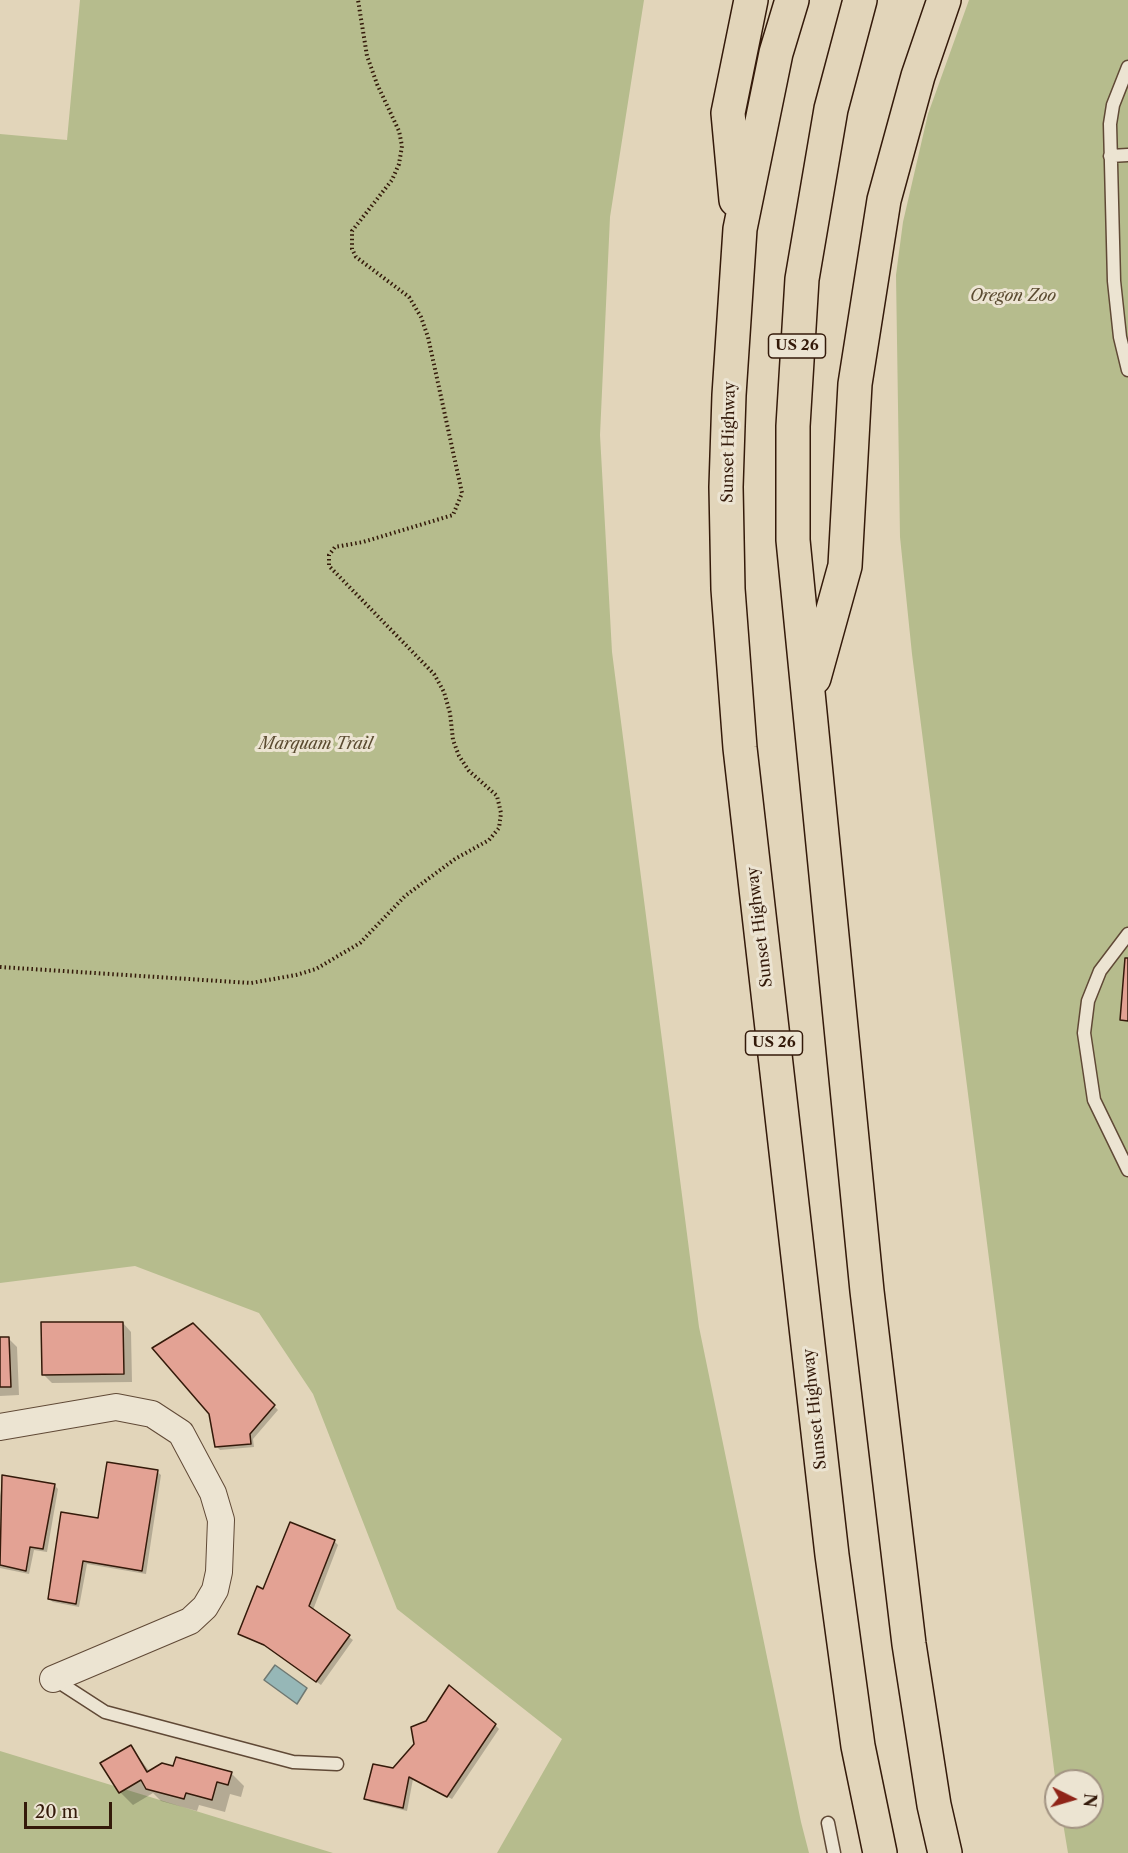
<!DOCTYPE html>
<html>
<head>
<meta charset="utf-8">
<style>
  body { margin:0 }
  #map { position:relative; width:1128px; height:1853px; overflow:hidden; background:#e2d5ba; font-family:"Libre Caslon Text",serif }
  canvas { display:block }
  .north { position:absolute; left:1044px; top:1769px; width:60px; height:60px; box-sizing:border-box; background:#ece4d2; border:2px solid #a29382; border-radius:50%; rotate:95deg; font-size:16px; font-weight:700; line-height:24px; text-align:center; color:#341a0a }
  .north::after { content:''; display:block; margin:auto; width:21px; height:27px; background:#8f2418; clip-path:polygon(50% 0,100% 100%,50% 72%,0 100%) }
  .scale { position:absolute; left:24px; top:1802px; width:88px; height:27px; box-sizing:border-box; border:3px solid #341a0a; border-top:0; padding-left:8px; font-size:18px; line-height:21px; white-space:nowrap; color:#341a0a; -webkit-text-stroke:4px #ece4d2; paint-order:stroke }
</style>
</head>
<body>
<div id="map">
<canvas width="1128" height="1853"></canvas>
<div class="north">N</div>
<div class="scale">20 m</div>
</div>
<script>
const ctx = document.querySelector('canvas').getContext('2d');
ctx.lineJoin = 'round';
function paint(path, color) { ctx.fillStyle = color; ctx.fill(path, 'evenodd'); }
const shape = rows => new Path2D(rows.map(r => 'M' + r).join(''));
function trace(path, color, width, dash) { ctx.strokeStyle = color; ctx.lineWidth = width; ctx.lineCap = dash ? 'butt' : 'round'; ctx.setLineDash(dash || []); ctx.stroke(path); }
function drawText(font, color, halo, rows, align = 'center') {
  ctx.font = font + ' "Libre Caslon Text",serif'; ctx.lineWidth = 6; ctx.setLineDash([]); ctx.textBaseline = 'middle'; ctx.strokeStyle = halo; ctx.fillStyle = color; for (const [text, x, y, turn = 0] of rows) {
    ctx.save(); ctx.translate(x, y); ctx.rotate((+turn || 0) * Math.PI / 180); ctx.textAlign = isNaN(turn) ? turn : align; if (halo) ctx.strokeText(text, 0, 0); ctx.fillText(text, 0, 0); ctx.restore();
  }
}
paint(shape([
  [80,0,644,0,610,217,600,435,612,652,699,1327,801,1822,809,1853,497,1853,562,1739,397,1609,313,1394,259,1313,135,1266,0,1283,0,134,67,140],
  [969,0,1128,0,1128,1853,1068,1853,1062,1817,1092,1817,1092,1781,1056,1781,1056,1785,912,654,900,537,896,275,903,222,928,114],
  [0,1751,333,1853,0,1853]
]), '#b6bc8d');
const water = shape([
  [275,1665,307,1688,297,1704,264,1680,275,1665]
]);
paint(water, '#96b7b7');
trace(water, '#6f7872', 1.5);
paint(shape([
  [123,1323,131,1332,132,1382,52,1383,43,1374],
  [193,1324,278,1410,253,1439,254,1447,220,1450,216,1446],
  [0,1338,8,1338,17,1347,19,1395,0,1396],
  [157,1472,161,1475,146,1574,87,1564,79,1607,53,1602,49,1599,99,1519],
  [3,1477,54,1485,58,1489,47,1552,34,1550,29,1574,0,1568,0,1496],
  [334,1541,338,1545,313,1610,353,1640,321,1685,269,1648,239,1634,264,1591],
  [427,1722,495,1725,499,1729,452,1799,413,1779,407,1811,370,1802,366,1798,374,1765,394,1769,416,1744],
  [130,1746,150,1772,231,1773,244,1786,241,1797,230,1794,225,1812,199,1805,197,1811,161,1801,153,1793,133,1805,120,1792]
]), '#0003');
const building = shape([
  [1125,958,1128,958,1128,1021,1120,1020,1125,958],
  [41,1322,123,1322,124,1374,42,1375,41,1322],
  [193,1323,275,1405,250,1434,251,1444,215,1447,209,1414,152,1348,193,1323],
  [0,1337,9,1337,11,1387,0,1387,0,1337],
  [107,1462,158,1470,142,1571,83,1561,76,1604,48,1599,61,1512,98,1518,107,1462],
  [2,1475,55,1484,43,1549,30,1547,26,1571,0,1565,2,1475],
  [290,1522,335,1540,309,1606,350,1635,316,1682,264,1645,238,1634,257,1586,263,1589,290,1522],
  [449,1685,496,1724,447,1797,409,1777,403,1808,364,1799,373,1764,393,1768,414,1744,411,1727,426,1721,449,1685],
  [131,1745,147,1772,162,1763,173,1766,176,1757,232,1772,228,1785,217,1782,212,1800,186,1793,184,1799,146,1789,141,1780,119,1793,100,1763,131,1745]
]);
paint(building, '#e3a294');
trace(building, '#341a0a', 1.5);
const service = shape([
  [1128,67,1113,105,1110,124,1114,281,1120,337,1128,370],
  [1110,156,1128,155],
  [1128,934,1100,971,1088,1001,1084,1033,1094,1100,1128,1170],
  [54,1679,105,1712,293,1762,337,1764],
  [828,1823,834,1853]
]);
const minor = shape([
  [0,1427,116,1407,152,1414,181,1433,213,1493,221,1520,219,1572,215,1590,205,1607,190,1621,53,1679]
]);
const motorway = shape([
  [792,0,776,53,740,229,729,395,726,487,728,589,740,748,832,1555,858,1746,880,1853],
  [860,0,831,109,802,279,793,426,793,540,867,1291,909,1644,934,1805,945,1853],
  [736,200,728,113,751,0],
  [814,678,845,566,855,384,884,200,918,76,944,0]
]);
trace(service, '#604936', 15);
trace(minor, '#604936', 28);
trace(motorway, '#341a0a', 36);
trace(shape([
  [0,967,251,983,296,975,316,969,360,943,405,896,455,859,489,840,499,828,501,813,497,796,469,771,459,756,453,740,450,713,444,692,434,674,329,566,329,555,335,547,363,542,453,515,462,493,428,337,421,317,409,297,356,257,352,249,352,231,392,180,399,164,402,146,399,131,377,84,367,56,358,0]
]), '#341a0a', 4, [1.5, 3]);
trace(service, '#ece4d2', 12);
trace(minor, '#ece4d2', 26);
trace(motorway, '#e2d5ba', 33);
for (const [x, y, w] of [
  [797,346,57],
  [774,1043,57]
]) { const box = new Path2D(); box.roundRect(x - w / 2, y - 12, w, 24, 4.5); ctx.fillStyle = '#ece4d2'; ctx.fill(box); trace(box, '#341a0a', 1.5); }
drawText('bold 15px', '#341a0a', null, [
  ["US 26",797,346],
  ["US 26",774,1043]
]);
drawText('italic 16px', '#5b4b31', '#ece4d2', [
  ["Oregon Zoo",1013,296],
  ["Marquam Trail",316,744]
]);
drawText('16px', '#341a0a', '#ece4d2', [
  ["Sunset Highway",729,442,-89],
  ["Sunset Highway",760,927,-97],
  ["Sunset Highway",815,1409,-96]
]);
</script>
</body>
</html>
